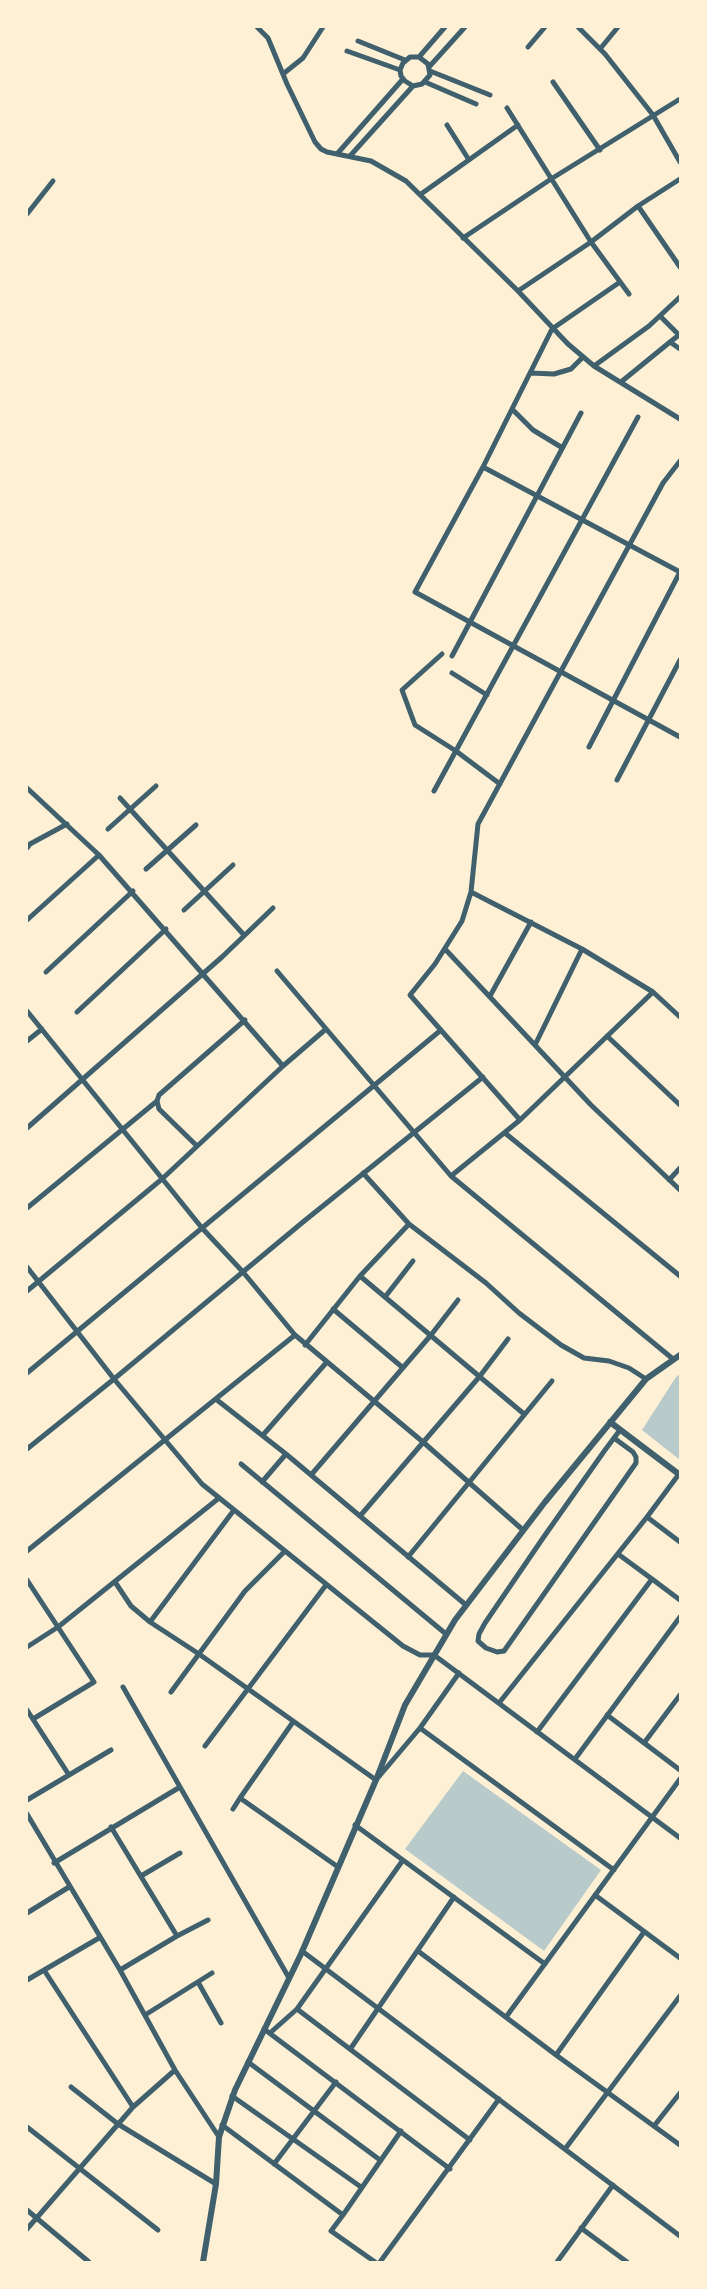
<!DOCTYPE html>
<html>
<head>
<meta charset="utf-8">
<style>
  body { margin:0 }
  #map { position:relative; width:707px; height:2289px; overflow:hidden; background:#fdf0d5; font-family:"PT Sans",sans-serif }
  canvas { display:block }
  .frame { position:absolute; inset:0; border:28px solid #fdf0d5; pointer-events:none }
</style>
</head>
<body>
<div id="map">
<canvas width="707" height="2289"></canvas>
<div class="frame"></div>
</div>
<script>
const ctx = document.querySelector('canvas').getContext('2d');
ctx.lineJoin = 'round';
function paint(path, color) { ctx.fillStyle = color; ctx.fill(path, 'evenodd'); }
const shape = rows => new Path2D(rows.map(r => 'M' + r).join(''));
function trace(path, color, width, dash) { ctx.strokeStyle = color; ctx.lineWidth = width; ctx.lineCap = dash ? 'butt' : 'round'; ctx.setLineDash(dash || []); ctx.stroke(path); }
paint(shape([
  [680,1374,680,1460,642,1430,676,1377],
  [463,1771,601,1870,544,1951,405,1849]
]), '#b9caca');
trace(shape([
  [257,27,268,38,287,84,315,142,321,149,327,152,371,161,406,181,518,291,568,344,594,366,680,419],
  [578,27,605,54,653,115,680,162],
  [358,41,405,60],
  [528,47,545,27],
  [600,49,618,27],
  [347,51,400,70],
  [419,57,428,64,430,75,422,84,413,86,405,81,401,76,400,70,403,63,410,57,419,57,445,27],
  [429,67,465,27],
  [430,71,490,95],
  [283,74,303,58,323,27],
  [425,82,476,104],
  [553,82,600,150],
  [507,108,591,242,629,294],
  [447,125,469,160],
  [337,154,403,79],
  [350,156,413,86],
  [421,194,518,125],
  [638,206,680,267],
  [27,214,53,181],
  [463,238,551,179,680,99],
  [620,282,552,329,483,467,415,592,680,737],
  [518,291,591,242,638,206,680,179],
  [660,316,679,335,670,342,680,349],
  [594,366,649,326,680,297],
  [530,373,554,374,571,369,583,357],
  [621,382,670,342],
  [512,409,533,430,561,447],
  [483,467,680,572,589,747],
  [442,654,402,690,415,725,456,751,500,784],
  [452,656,581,413],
  [452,673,487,695],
  [617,780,680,660],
  [27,788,99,855],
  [434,791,638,417],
  [120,798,244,935],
  [108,829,156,786],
  [27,848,30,844,67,824],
  [146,869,196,825],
  [471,892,582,949,653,992,680,1017],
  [184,910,233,865],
  [27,920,99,855,283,1066],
  [445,949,591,1105,680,1190],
  [277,971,451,1176,673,1359],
  [46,972,133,891],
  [490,996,531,922],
  [27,1011,202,1228,243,1272,295,1335,423,1442,523,1530],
  [77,1012,166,929],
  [607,1036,680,1105],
  [27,1041,42,1029],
  [535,1045,582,949],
  [520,1120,410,995,435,964,462,921,471,892,478,824,663,483,680,461],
  [27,1128,222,957,273,908],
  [505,1133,680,1276],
  [197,1146,159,1109,157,1101,159,1095,245,1020],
  [363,1173,409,1224,486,1283,519,1313,561,1345,584,1358,609,1361,629,1368,646,1379],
  [451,1176,520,1120,653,992],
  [669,1180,680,1168],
  [27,1208,157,1101],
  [27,1267,114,1379,202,1484,403,1646,420,1655,434,1655,680,1838],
  [360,1276,524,1414],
  [27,1291,162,1179,283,1066,326,1029],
  [385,1297,413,1261],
  [333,1309,402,1367],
  [305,1345,360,1276,409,1224],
  [27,1373,441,1030],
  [217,1400,286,1454,466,1605],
  [263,1435,326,1363],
  [614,1438,633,1452,636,1457,636,1463,504,1651,497,1652,486,1648,478,1641,479,1634,485,1623,543,1538,605,1450,620,1430],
  [27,1449,114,1379,303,1222,483,1077],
  [241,1464,446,1634],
  [311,1475,431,1335,458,1300],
  [262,1482,286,1454],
  [360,1516,480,1376,508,1339],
  [647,1517,680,1542],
  [27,1551,295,1335],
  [408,1557,552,1381],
  [652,1579,680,1600],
  [27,1580,94,1682,33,1719],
  [115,1582,131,1606,150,1622,199,1654,376,1780,420,1728,459,1673],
  [150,1622,234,1510],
  [27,1647,58,1627,219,1498],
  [123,1687,289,1978],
  [171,1692,245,1591,285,1551],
  [499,1703,647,1517,679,1474],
  [27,1710,69,1775],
  [607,1715,680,1770],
  [293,1722,240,1798,338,1867],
  [420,1728,614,1870],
  [537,1732,652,1579,618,1554],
  [644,1743,680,1695],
  [205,1746,326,1585],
  [575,1759,680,1617],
  [27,1800,111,1750],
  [233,1809,240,1798],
  [27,1814,120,1970,175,2070,219,2137],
  [355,1825,545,1964],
  [111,1827,177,1936],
  [54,1863,180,1787],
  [141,1876,180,1853],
  [595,1895,680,1958],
  [27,1913,69,1887],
  [302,1951,680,2236],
  [418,1951,556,2055,680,2145],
  [44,1970,133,2107],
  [120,1970,177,1936,208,1920],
  [27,1980,99,1938],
  [198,1982,221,2023],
  [297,2009,470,2140],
  [145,2015,212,1973],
  [506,2017,680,1779],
  [264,2029,450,2169],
  [270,2033,297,2009,403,1860],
  [351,2048,454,1897],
  [556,2055,644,1932],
  [248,2062,380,2160],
  [71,2087,118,2124,216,2184],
  [232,2096,361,2187],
  [222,2125,343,2215,401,2131],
  [654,2126,680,2093],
  [27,2127,158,2230],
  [565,2149,680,1996],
  [274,2164,336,2082],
  [27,2210,89,2262],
  [343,2215,331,2231,375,2262],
  [581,2228,627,2262],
  [27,2229,133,2107,175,2070],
  [380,2262,499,2099],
  [557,2262,613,2185]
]), '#3f606c', 5);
trace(shape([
  [610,1422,680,1475],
  [203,2262,216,2184,219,2137,235,2090,301,1954,376,1780,405,1705,455,1620,545,1502,646,1379,680,1355]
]), '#3f606c', 6);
</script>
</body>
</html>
